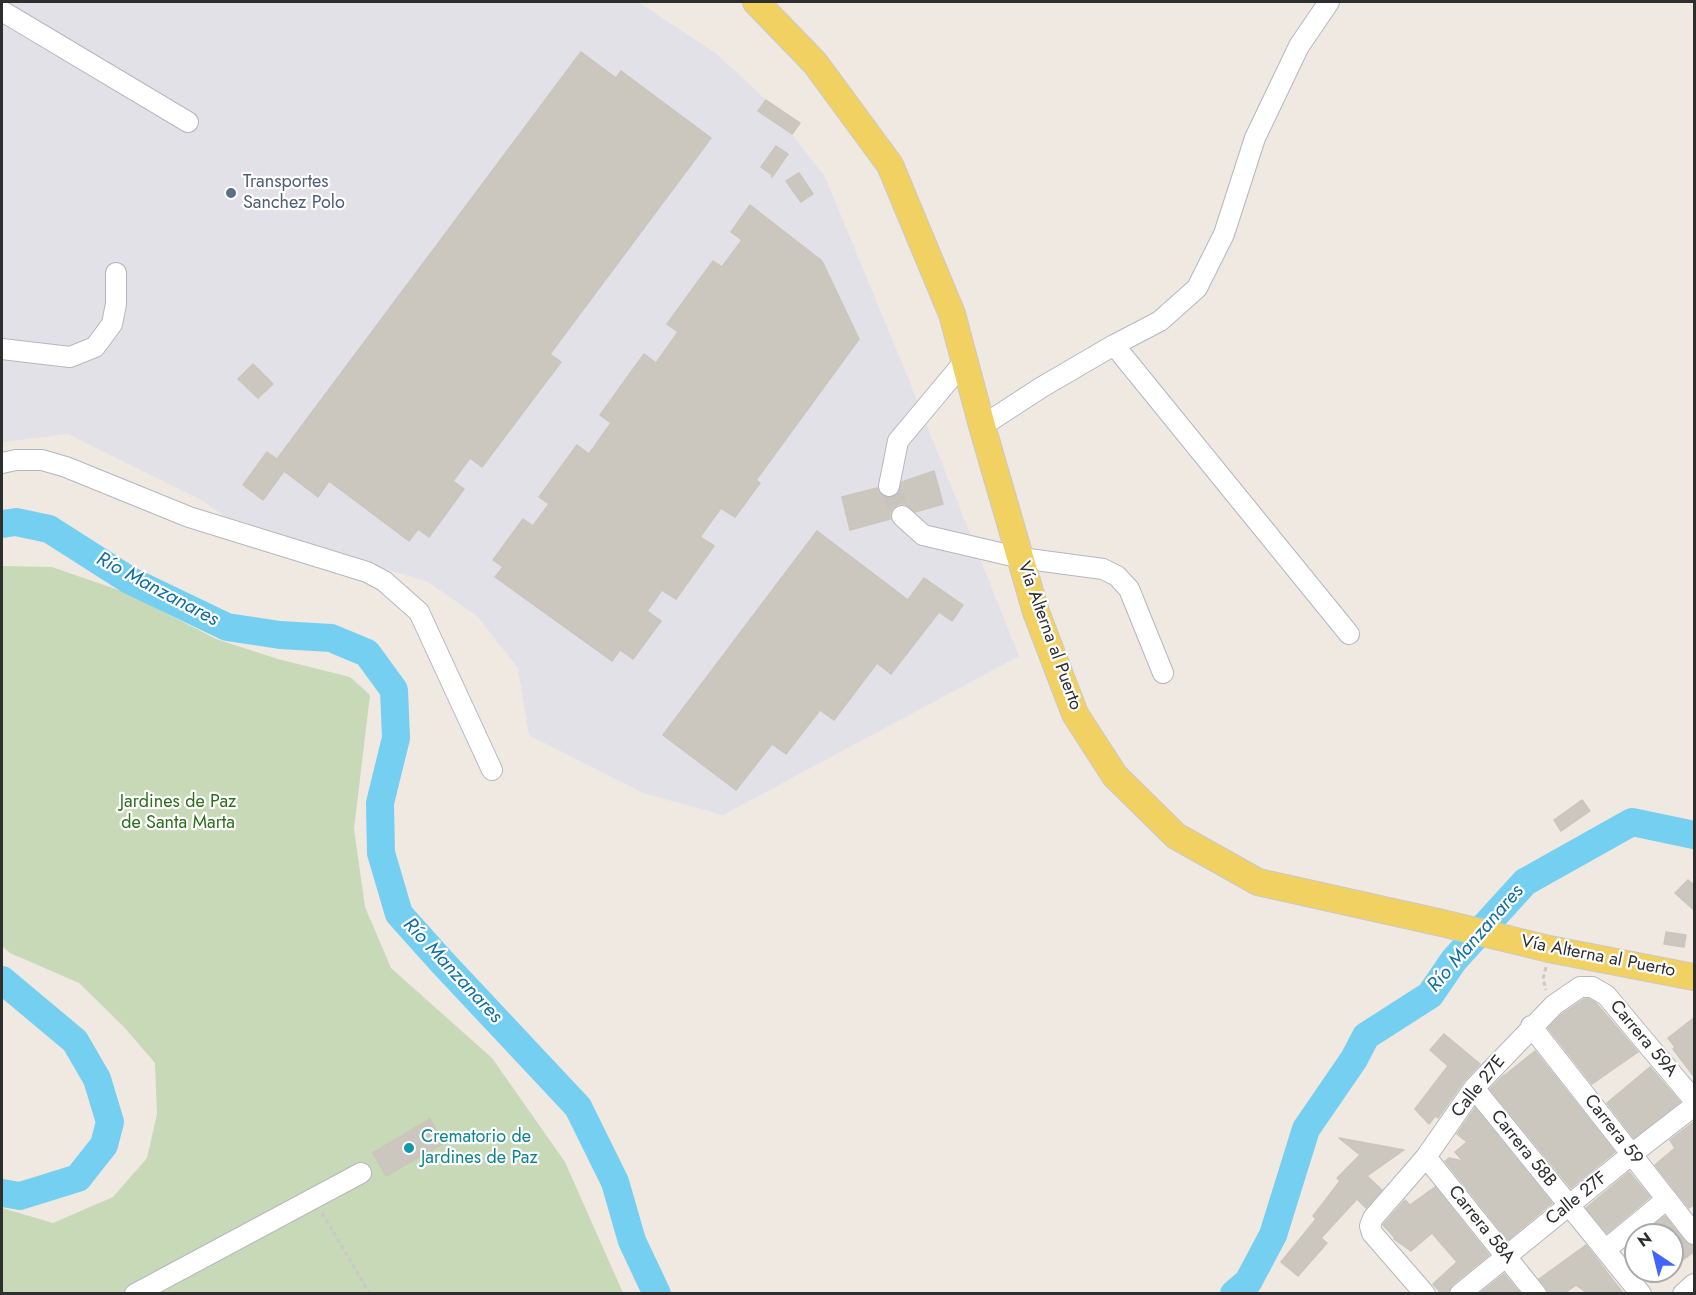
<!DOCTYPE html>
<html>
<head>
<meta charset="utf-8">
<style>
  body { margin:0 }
  #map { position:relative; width:1696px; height:1295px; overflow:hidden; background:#efe9e1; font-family:Jost,sans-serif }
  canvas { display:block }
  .frame { position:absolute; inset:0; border:3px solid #2e2e2e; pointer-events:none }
  .north { position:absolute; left:1624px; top:1223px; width:60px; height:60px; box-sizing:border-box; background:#fff; border:2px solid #ababab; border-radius:50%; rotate:325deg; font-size:16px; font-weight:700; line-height:24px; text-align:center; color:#2e2e2e }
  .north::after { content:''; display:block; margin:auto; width:21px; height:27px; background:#4264fb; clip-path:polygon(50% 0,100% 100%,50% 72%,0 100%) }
</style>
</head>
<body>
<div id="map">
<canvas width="1696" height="1295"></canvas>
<div class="frame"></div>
<div class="north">N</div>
</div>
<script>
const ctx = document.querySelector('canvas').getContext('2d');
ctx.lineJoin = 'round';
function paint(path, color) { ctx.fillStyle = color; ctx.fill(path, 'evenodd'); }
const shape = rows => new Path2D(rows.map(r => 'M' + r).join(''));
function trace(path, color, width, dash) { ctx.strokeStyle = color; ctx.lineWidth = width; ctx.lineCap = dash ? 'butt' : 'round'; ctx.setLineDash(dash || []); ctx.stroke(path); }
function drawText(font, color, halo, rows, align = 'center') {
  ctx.font = font + ' Jost,sans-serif'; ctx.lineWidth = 4.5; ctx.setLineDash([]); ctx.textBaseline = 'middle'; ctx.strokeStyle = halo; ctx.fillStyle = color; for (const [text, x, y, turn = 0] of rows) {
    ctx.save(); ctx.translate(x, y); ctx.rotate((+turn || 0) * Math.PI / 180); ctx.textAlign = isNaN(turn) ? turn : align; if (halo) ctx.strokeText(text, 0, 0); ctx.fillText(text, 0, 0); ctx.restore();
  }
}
paint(shape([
  [2,2,638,2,717,54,766,100,758,111,792,134,825,177,902,363,1019,656,723,815,643,793,529,735,518,668,477,616,428,582,231,521,203,501,68,434,2,442]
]), '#e3e1e8');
paint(shape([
  [2,566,52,567,127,593,216,639,278,659,350,677,370,695,354,829,365,907,391,968,492,1058,565,1162,623,1293,2,1293,2,1208,53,1223,113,1197,147,1158,157,1114,155,1063,124,1027,79,983,10,953,2,946]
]), '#c8d9b8');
trace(shape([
  [2,524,16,522,49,529,129,580,227,627,280,635,331,638,367,653,394,690,396,738,380,803,381,853,399,914,442,962,578,1107,615,1182,632,1241,657,1294],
  [2,980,75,1041,97,1079,110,1122,104,1145,78,1178,20,1196,2,1193],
  [1234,1294,1248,1282,1273,1235,1306,1129,1354,1059,1366,1036,1430,995,1454,960,1525,882,1632,822,1694,835]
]), '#75cff0', 28);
const building = shape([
  [581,52,616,78,621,71,711,138,550,354,561,362,482,467,470,458,453,481,464,489,429,537,418,529,409,541,329,481,318,497,284,471,263,500,243,485,267,452,277,459,581,52],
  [766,100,800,123,792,134,758,111,766,100],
  [776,146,788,154,772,177,772,175,761,167,776,146],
  [799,173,813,194,801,202,786,181,799,173],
  [750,205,822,261,859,339,756,480,760,483,735,517,721,508,700,537,714,546,676,599,662,590,647,611,661,621,633,659,620,650,612,661,495,577,503,567,493,560,523,519,533,526,549,504,539,497,577,445,589,454,611,423,600,415,644,354,656,363,678,332,667,324,713,261,722,267,742,240,731,232,750,205],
  [253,364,273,384,258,398,238,379,253,364],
  [934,471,943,504,915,512,905,504,899,504,893,508,890,513,890,519,850,530,842,497,877,488,882,495,886,498,892,497,898,493,902,482,934,471],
  [817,531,908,600,924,578,963,605,952,621,939,612,891,674,877,663,834,720,820,710,786,754,772,744,736,790,663,735,817,531],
  [1582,800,1590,811,1561,831,1554,820,1582,800],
  [1688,880,1695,886,1695,911,1675,893,1688,880],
  [1666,932,1686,935,1684,947,1664,944,1666,932],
  [1584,999,1589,999,1595,1002,1638,1052,1592,1084,1548,1028,1562,1014,1584,999],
  [1695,1017,1695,1078,1673,1049,1675,1047,1668,1038,1695,1017],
  [1444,1034,1480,1064,1464,1081,1438,1118,1435,1116,1429,1124,1415,1109,1448,1066,1430,1050,1444,1034],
  [1535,1051,1615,1152,1571,1188,1490,1089,1504,1075,1505,1075,1535,1051],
  [1650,1067,1680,1102,1634,1138,1607,1103,1650,1067],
  [1475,1108,1552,1203,1508,1240,1445,1161,1449,1158,1463,1161,1455,1152,1467,1142,1457,1134,1475,1108],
  [430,1119,444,1143,386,1176,373,1153,430,1119],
  [1695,1121,1695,1204,1689,1208,1655,1165,1675,1148,1670,1140,1695,1121],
  [1339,1138,1404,1150,1367,1176,1382,1190,1366,1208,1357,1199,1321,1238,1327,1243,1298,1276,1281,1262,1316,1219,1313,1216,1340,1181,1337,1178,1360,1155,1339,1138],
  [1629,1172,1650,1197,1607,1233,1586,1208,1629,1172],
  [1435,1187,1489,1255,1452,1285,1448,1293,1441,1293,1433,1284,1457,1262,1432,1233,1411,1251,1394,1239,1395,1238,1383,1225,1405,1200,1410,1205,1435,1187],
  [1665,1216,1685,1241,1695,1248,1695,1251,1672,1268,1672,1235,1653,1235,1649,1229,1665,1216],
  [1586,1245,1623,1293,1587,1293,1576,1285,1565,1293,1548,1293,1546,1287,1539,1279,1586,1245],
  [1504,1274,1520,1293,1480,1293,1504,1274]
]);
paint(building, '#cbc7bf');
trace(building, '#cbc5ba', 1.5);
trace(shape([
  [889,486,902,516]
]), '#c8c4bd', 20, [20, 10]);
const minor = shape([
  [2,11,188,122],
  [1114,345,1349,634],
  [2,349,70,357,95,347,112,324,116,304,116,273],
  [982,426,1042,387,1114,345,1160,321,1197,288,1224,234,1255,138,1299,46,1329,2],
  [2,463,16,460,42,460,66,467,189,517,367,572,384,581,419,612,492,770],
  [889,486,898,441,964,362],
  [902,516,923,535,1021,558,1103,569,1117,576,1129,589,1163,673],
  [1531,1026,1694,1234],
  [1474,1088,1641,1294],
  [1426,1157,1536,1294],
  [1605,1250,1667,1199],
  [135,1294,361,1173],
  [1425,1294,1372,1233,1370,1226,1373,1218,1426,1157,1474,1088,1554,1005,1580,987,1592,987,1606,995,1694,1100],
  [1460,1294,1632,1154,1694,1106],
  [1683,1294,1694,1284]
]);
const major = shape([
  [756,2,815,63,890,165,952,314,982,426,1036,612,1075,714,1115,776,1176,836,1258,882,1442,923,1549,949,1694,977]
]);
trace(minor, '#b4b7c1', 22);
trace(major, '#c9c9c9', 28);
trace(shape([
  [1546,967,1543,979,1546,990],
  [322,1213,370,1294]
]), '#c9c9c9', 3, [4.5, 3]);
trace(minor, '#fff', 20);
trace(major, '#f2d163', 26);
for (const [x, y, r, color] of [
  [231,193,6,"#5c6f8a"],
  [409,1148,6,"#0f9aa8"]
]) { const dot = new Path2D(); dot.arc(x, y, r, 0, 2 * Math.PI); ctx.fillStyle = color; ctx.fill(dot); trace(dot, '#fff', 2); }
drawText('18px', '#4e5e75', '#fff', [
  ["Transportes",243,183],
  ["Sanchez Polo",243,204]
], 'left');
drawText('18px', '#2e2e2e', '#fff', [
  ["Vía Alterna al Puerto",1049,636,70],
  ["Vía Alterna al Puerto",1598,957,11],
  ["Carrera 59A",1643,1039,50],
  ["Calle 27E",1479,1087,-51],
  ["Carrera 59",1613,1130,52],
  ["Carrera 58B",1523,1149,51],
  ["Calle 27F",1577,1199,-39],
  ["Carrera 58A",1481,1225,51]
]);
drawText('18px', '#2c6e1b', '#fff', [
  ["Jardines de Paz",178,803],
  ["de Santa Marta",178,824]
]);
drawText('18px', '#0d838f', '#fff', [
  ["Crematorio de",421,1138],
  ["Jardines de Paz",421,1159]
], 'left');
drawText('italic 20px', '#0d6fa3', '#fff', [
  ["Río Manzanares",157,590,28],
  ["Río Manzanares",1476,939,-49],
  ["Río Manzanares",452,971,47]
]);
</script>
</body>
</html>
